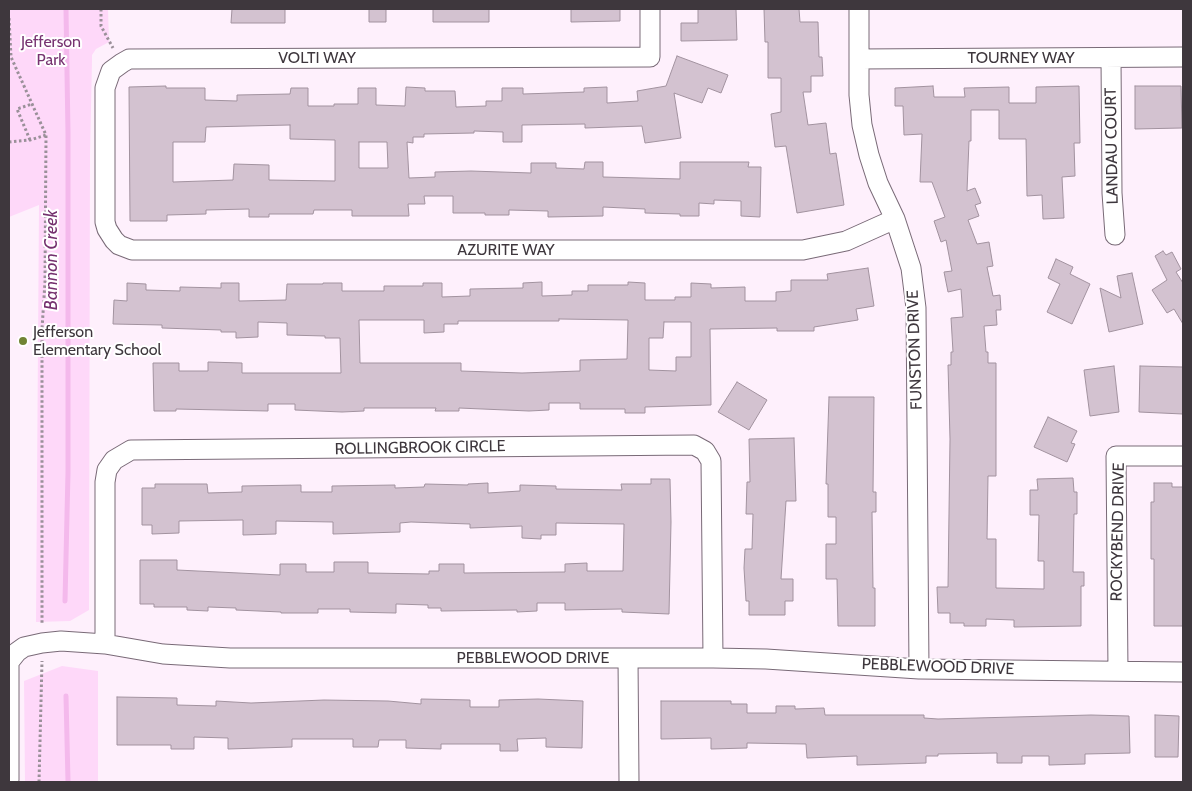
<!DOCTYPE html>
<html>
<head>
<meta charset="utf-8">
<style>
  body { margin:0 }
  #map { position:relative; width:1192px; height:791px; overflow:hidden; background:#fef0fc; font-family:Cabin,sans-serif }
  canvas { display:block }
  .frame { position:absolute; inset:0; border:10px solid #3e373d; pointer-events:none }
</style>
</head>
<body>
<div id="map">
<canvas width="1192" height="791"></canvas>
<div class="frame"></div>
</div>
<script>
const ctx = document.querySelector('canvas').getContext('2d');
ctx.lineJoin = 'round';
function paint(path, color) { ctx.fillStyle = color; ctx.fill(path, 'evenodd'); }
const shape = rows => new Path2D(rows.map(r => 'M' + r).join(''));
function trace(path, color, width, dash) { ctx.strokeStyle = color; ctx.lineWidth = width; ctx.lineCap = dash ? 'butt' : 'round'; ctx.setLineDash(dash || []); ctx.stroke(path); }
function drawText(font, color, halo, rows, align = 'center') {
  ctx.font = font + ' Cabin,sans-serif'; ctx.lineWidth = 4; ctx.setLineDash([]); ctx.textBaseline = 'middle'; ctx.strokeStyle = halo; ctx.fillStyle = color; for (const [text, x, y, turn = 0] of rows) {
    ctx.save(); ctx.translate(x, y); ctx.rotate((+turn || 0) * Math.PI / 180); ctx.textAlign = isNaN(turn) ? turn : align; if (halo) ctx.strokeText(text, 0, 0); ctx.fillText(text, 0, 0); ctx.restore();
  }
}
paint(shape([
  [9,9,108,9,109,42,96,49,92,55,92,61,90,154,89,610,70,621,36,622,39,205,9,217],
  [62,666,98,671,98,782,25,782,24,681]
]), '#fed8f9');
trace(shape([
  [65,601,68,472,68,134,66,9],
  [66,696,68,782]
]), '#f4b9ec', 5);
const building = shape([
  [232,9,285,9,285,23,231,23,232,9],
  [369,9,386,9,386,22,369,22,369,9],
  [433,9,489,9,489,22,433,22,433,9],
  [571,9,620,9,620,21,571,22,571,9],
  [698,9,736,9,737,40,681,41,681,23,698,23,698,9],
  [764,9,799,9,800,22,818,22,819,57,822,57,823,76,811,76,811,92,803,92,808,125,826,123,830,154,836,153,844,205,797,213,786,146,775,147,771,114,781,112,781,78,768,78,768,42,765,42,764,9],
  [677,56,728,75,721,93,708,88,702,103,674,93,681,138,645,143,642,126,585,128,585,124,522,125,522,142,503,142,503,132,474,131,474,133,424,134,424,137,413,137,413,143,407,142,409,178,435,177,435,172,471,171,531,173,531,163,556,163,556,168,584,169,585,162,603,162,603,177,680,179,680,162,749,162,748,167,761,167,760,217,741,216,741,201,714,200,714,204,699,203,699,216,680,216,680,214,645,213,645,209,603,207,603,216,548,217,548,211,509,210,509,215,485,215,485,213,453,213,453,196,424,196,425,204,408,204,409,216,352,216,352,210,314,210,313,214,269,214,269,217,249,217,249,209,206,210,206,214,167,215,167,221,130,221,129,87,166,86,166,88,205,88,205,100,237,101,237,95,290,94,291,88,308,88,308,106,334,106,334,104,358,104,358,88,376,88,376,105,405,106,406,87,425,88,425,91,455,91,456,107,486,106,486,101,502,101,502,88,523,88,523,94,584,92,584,88,607,87,607,103,638,101,637,91,666,86,677,56],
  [290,125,290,139,335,140,335,181,269,180,269,165,234,164,233,180,173,182,173,142,205,142,206,127,290,125],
  [359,142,387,142,388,168,359,168,359,142],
  [933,86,934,97,965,97,964,88,1009,87,1009,103,1036,103,1036,87,1079,86,1080,143,1074,143,1075,176,1062,177,1064,218,1043,219,1042,195,1027,196,1026,139,999,139,999,110,971,110,971,141,969,141,967,191,975,188,981,203,975,205,979,216,968,220,977,244,989,242,993,266,987,267,993,296,1000,295,1001,310,996,310,997,325,984,326,986,352,988,352,988,363,996,363,996,476,988,476,987,539,996,539,996,588,1044,589,1044,561,1038,561,1039,515,1030,515,1030,490,1038,490,1037,479,1073,478,1074,492,1077,492,1077,514,1074,514,1073,572,1084,572,1084,586,1081,586,1081,626,1014,627,1014,620,986,619,986,626,964,626,964,623,950,623,950,613,938,613,937,587,948,587,950,439,948,365,951,365,951,352,953,352,951,318,963,317,961,289,948,292,944,272,952,271,946,240,941,242,934,221,945,217,932,182,920,182,922,134,904,135,903,106,895,106,895,88,933,86],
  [1135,86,1181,86,1182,128,1135,129,1135,86],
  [1163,251,1166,255,1172,252,1181,269,1176,272,1183,283,1183,324,1174,309,1167,313,1152,290,1167,280,1155,256,1163,251],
  [1056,259,1073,267,1070,274,1090,284,1072,324,1047,312,1060,284,1048,278,1056,259],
  [868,268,874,306,856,309,858,320,814,327,814,331,777,331,777,328,710,329,711,405,645,407,645,413,625,413,625,409,580,409,580,403,549,403,549,410,529,411,459,408,459,411,435,411,436,408,364,408,364,411,342,412,295,410,295,404,268,404,268,411,176,409,176,411,154,411,153,363,179,363,179,371,208,371,208,362,242,363,242,373,341,373,340,338,325,338,325,336,287,335,287,323,258,322,258,337,236,338,236,332,221,332,221,330,162,328,162,325,113,324,114,300,127,301,127,283,146,284,146,290,180,291,180,287,221,288,221,283,239,283,239,301,286,300,287,284,323,284,323,283,342,283,342,291,384,291,384,286,423,286,423,283,442,283,442,297,470,296,470,289,523,288,523,283,542,282,542,296,572,295,572,291,588,291,588,285,628,285,628,282,645,283,645,300,675,300,675,297,691,297,691,283,711,284,711,288,745,287,745,301,776,301,776,292,791,291,791,280,828,280,827,274,868,268],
  [559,319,628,320,627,359,580,360,580,371,522,373,461,371,461,363,360,363,359,320,424,320,424,333,444,332,444,324,458,324,458,321,559,321,559,319],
  [664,322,691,322,691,357,676,357,676,371,649,370,649,338,663,338,664,322],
  [1132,273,1143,324,1109,332,1100,288,1121,298,1117,276,1132,273],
  [1114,366,1119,412,1090,416,1084,370,1114,366],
  [1140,366,1183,367,1183,414,1139,412,1140,366],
  [737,382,767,400,749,430,718,412,737,382],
  [829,397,874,397,873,492,876,492,876,512,872,512,873,588,875,588,875,626,838,626,837,579,826,579,826,544,836,544,836,517,828,517,828,484,826,484,829,397],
  [1048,417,1077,431,1071,443,1075,444,1067,462,1034,447,1048,417],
  [794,438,796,501,786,501,781,579,793,579,793,601,785,601,785,615,749,615,749,601,746,601,744,568,745,549,752,549,753,514,746,514,747,482,750,482,749,439,794,438],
  [651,479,670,479,671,522,669,614,622,612,622,609,565,610,565,603,537,603,537,611,517,612,517,610,441,611,441,608,428,608,428,605,396,604,396,613,350,612,350,609,318,609,318,613,281,613,281,612,236,610,236,608,208,607,208,611,187,610,187,607,154,607,154,604,140,604,140,560,177,560,177,570,280,575,280,564,306,564,306,572,334,572,334,562,368,562,368,573,429,574,429,571,439,571,439,564,464,564,464,573,565,572,565,564,587,563,587,571,623,571,624,524,556,523,556,535,541,535,541,539,522,538,522,526,470,528,470,524,411,522,400,523,400,532,333,534,333,522,276,521,276,534,243,535,243,520,179,521,179,533,152,534,152,525,142,525,142,488,155,488,155,484,207,484,208,493,242,492,242,486,301,485,301,492,332,492,332,486,395,485,395,488,424,487,425,484,468,485,468,484,488,483,488,493,520,491,520,485,556,486,556,489,622,490,621,484,651,484,651,479],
  [1154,483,1172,483,1172,487,1183,487,1183,626,1154,626,1154,559,1151,559,1151,502,1154,502,1154,483],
  [117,697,177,698,177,705,216,706,216,701,251,703,324,700,388,701,421,704,421,699,470,700,470,707,499,707,499,700,538,699,583,701,582,748,546,747,546,738,517,739,518,751,500,751,500,744,441,744,441,749,406,748,406,740,379,740,378,747,353,747,353,739,292,739,292,747,228,749,228,738,194,737,194,749,171,749,171,745,117,745,117,697],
  [661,701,731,701,731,704,747,704,747,713,776,713,776,706,795,706,795,709,824,708,825,715,924,715,924,718,938,719,1091,715,1129,716,1130,753,1085,754,1085,764,1049,765,1049,756,1022,756,1022,763,997,763,997,753,938,754,938,756,926,756,926,763,857,765,857,756,807,758,806,744,747,743,747,748,711,749,711,738,661,739,661,701],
  [1155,715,1179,716,1178,757,1155,757,1155,715]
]);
paint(building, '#d3c2d0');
trace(building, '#a2929f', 1);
const minor = shape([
  [650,9,650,57,129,59,122,63,111,71,105,88,105,222,107,229,114,240,119,245,132,250,803,250,846,241,895,219],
  [859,9,859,95,862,125,869,155,878,183,895,219,911,268,916,308,919,669],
  [1111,58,1112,193,1115,235],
  [859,59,1183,57],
  [105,644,105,482,107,470,114,460,131,450,694,445,705,451,711,461,713,658],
  [628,658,629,782],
  [1118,671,1116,456,1183,456],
  [9,780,9,662,17,652,24,647,42,643,61,641,105,644,163,654,230,658,713,658,766,659,919,669,1183,672]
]);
trace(minor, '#796a77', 21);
trace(shape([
  [101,9,101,26,113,48],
  [9,18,11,57,46,135,45,282,42,329,42,625],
  [30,140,17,109,32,104],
  [9,142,30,140,46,135],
  [39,782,42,661]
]), '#9a9099', 3, [2.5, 2.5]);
trace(minor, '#fff', 19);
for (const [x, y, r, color] of [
  [23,341,5,"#718334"]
]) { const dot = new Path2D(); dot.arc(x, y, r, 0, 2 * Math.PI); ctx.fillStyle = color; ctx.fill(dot); trace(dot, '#fff', 2); }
drawText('16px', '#773371', '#fff', [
  ["Jefferson",51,42],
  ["Park",51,60]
]);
drawText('16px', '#3e373d', '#fff', [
  ["VOLTI WAY",317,58],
  ["TOURNEY WAY",1021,58],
  ["LANDAU COURT",1112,146,-91],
  ["AZURITE WAY",506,250],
  ["FUNSTON DRIVE",915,350,-92],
  ["ROLLINGBROOK CIRCLE",420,448,-1],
  ["ROCKYBEND DRIVE",1118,532,-89],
  ["PEBBLEWOOD DRIVE",533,658],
  ["PEBBLEWOOD DRIVE",938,667,2]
]);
drawText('16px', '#3e373d', '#fff', [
  ["Jefferson",33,332],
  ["Elementary School",33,350]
], 'left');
drawText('italic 18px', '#74306e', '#fff', [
  ["Bannon Creek",52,260,-90]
]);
</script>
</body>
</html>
